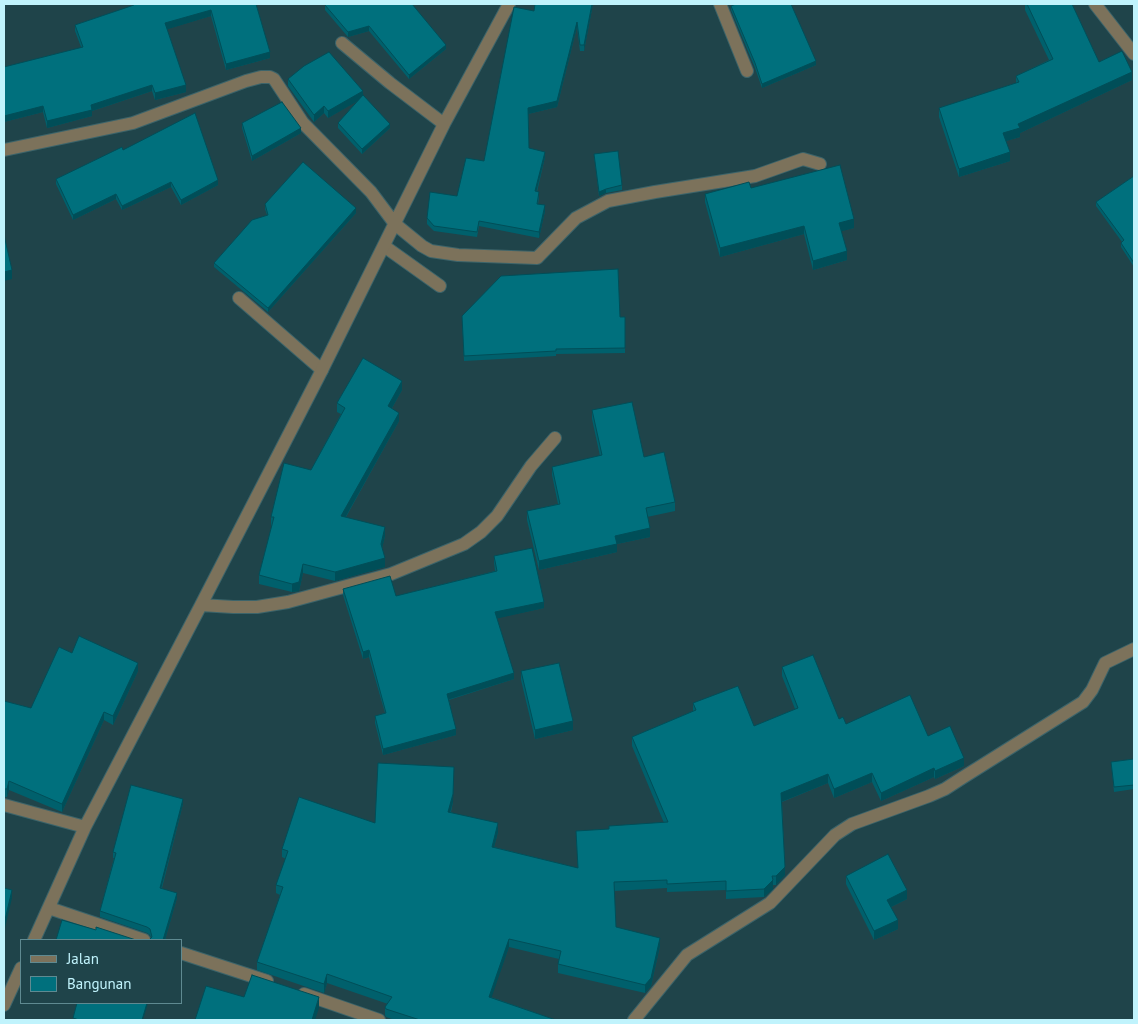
<!DOCTYPE html>
<html>
<head>
<meta charset="utf-8">
<style>
  body { margin:0 }
  #map { position:relative; width:1138px; height:1024px; overflow:hidden; background:#1f444a; font-family:"PT Sans",sans-serif }
  canvas { display:block }
  .frame { position:absolute; inset:0; border:5px solid #c0f3fc; pointer-events:none }
  .legend { position:absolute; left:20px; top:939px; width:162px; height:65px; box-sizing:border-box; background:#1f444a; border:1px solid #5f8a91; margin:0; padding:6px 9px; list-style:none; font-size:15px; color:#c0f3fc }
  .legend li { display:flex; align-items:center; gap:10px; height:25px }
  .legend b { width:25px; border:1px solid #5f8a91 }
</style>
</head>
<body>
<div id="map">
<canvas width="1138" height="1024"></canvas>
<div class="frame"></div>
<ul class="legend">
<li><b style="height:6px;background:#7c725b"></b>Jalan</li>
<li><b style="height:14px;background:#00707d"></b>Bangunan</li>
</ul>
</div>
<script>
const ctx = document.querySelector('canvas').getContext('2d');
ctx.lineJoin = 'round';
const shape = rows => new Path2D(rows.map(r => 'M' + r).join(''));
function trace(path, color, width, dash) { ctx.strokeStyle = color; ctx.lineWidth = width; ctx.lineCap = dash ? 'butt' : 'round'; ctx.setLineDash(dash || []); ctx.stroke(path); }
function paint(path, color) { ctx.fillStyle = color; ctx.fill(path, 'evenodd'); }
const service = shape([
  [384,246,440,286],
  [239,298,322,370]
]);
const minor = shape([
  [720,4,747,71],
  [1095,4,1134,54],
  [342,43,390,83,444,124],
  [4,150,133,123,246,81,261,77,270,77,274,79,303,123,371,192,395,224,422,246,431,251,458,255,537,258,576,218,608,201,655,192,755,176,803,159,820,164],
  [201,605,233,607,257,607,288,602,391,574,464,544,481,532,497,516,531,466,555,438],
  [4,805,85,827],
  [49,908,144,940],
  [34,940,85,827,201,605,322,370,444,124,509,4],
  [181,953,267,981],
  [304,994,379,1020],
  [4,1005,21,968],
  [634,1020,687,955,770,903,835,835,852,824,929,796,945,789,962,778,1083,702,1092,690,1105,663,1134,649]
]);
trace(service, '#3c646a', 14);
trace(minor, '#3c646a', 14);
trace(service, '#7c725b', 12);
trace(minor, '#7c725b', 12);
paint(shape([
  [132,4,256,4,270,58,226,70,211,16,167,29,186,92,155,100,152,91,92,111,92,116,47,128,43,112,4,122,81,47,75,31,75,25,132,6],
  [535,4,593,4,584,51,580,51,577,27,557,107,528,114,529,148,545,157,537,192,539,198,538,204,545,211,539,238,479,226,477,237,434,231,427,224,427,218,457,196,484,161,534,11],
  [1025,4,1072,4,1099,62,1132,80,1020,133,1020,137,1006,141,1010,161,959,177,939,117,939,108,1016,83,1016,76,1049,60,1025,10],
  [325,5,446,49,409,79,369,31,348,37,325,10],
  [731,6,816,65,762,88,755,68,731,10],
  [288,79,363,95,390,128,362,154,338,128,338,123,357,101,328,118,324,113,314,122,288,86],
  [242,123,301,133,252,161,242,128],
  [123,150,218,185,181,205,171,187,122,210,116,199,73,220,56,184,56,179],
  [594,154,622,185,622,190,606,193,599,196],
  [1134,176,1134,267,1121,247,1121,243,1122,242,1096,206,1096,202],
  [751,188,854,228,841,231,847,260,813,270,804,234,720,257,705,202,705,194],
  [265,204,356,213,268,312,214,267,214,263,267,215,265,209],
  [462,316,625,317,625,353,556,354,556,356,464,361],
  [402,390,392,408,399,421,346,517,385,536,382,548,385,567,335,581,303,573,299,591,292,592,259,584,259,575,272,526,271,525,271,517,311,470,341,414,337,412,337,403],
  [592,410,644,457,675,502,675,511,647,517,650,537,617,544,617,552,539,570,527,520,527,511,558,504,552,475,552,467,600,456,592,419],
  [494,556,544,608,497,618,514,679,449,700,456,735,383,755,375,723,375,716,385,713,369,657,363,659,343,595,343,589,396,596,495,571,494,562],
  [782,667,839,719,846,724,928,736,964,766,935,779,934,777,881,801,872,782,834,798,828,783,782,802,785,875,776,885,773,885,773,889,764,897,726,899,726,890,667,892,667,888,614,891,616,927,660,946,651,986,645,993,558,973,558,964,559,959,509,947,491,997,556,1020,395,1020,386,1017,385,1015,385,1007,388,1004,327,983,324,993,257,970,257,962,280,895,276,893,276,885,286,859,282,857,282,849,453,802,451,812,498,832,494,847,578,868,576,831,609,829,664,823,632,746,632,737,693,711,693,703,754,726,795,709,782,676],
  [138,671,113,725,104,720,62,812,9,790,7,797,4,797,4,701,31,708],
  [521,671,573,730,535,739,521,680],
  [1134,759,1134,789,1114,792,1111,762],
  [183,804,162,888,177,898,165,940,149,940,151,938,150,935,147,933,100,917,100,911,114,858,113,858,113,852],
  [846,876,907,899,891,907,898,929,874,940,846,884]
]), '#00606c');
paint(shape([
  [592,4,593,4,584,51,584,45],
  [211,10,211,16,165,30,165,23],
  [577,22,577,27,557,107,528,114,528,108],
  [369,26,369,31,348,37,348,32],
  [446,45,446,49,409,79,409,75],
  [270,52,270,58,226,70,226,64],
  [816,61,816,65,762,88,762,84],
  [1132,72,1132,80,1020,133,1020,137,1003,142,1003,133,1018,124],
  [152,85,152,91,92,111,92,116,47,128,47,121,91,105],
  [186,85,186,92,155,100,155,93],
  [363,91,363,98,328,118,328,111],
  [43,106,43,112,4,122,4,116],
  [324,106,324,113,314,122,314,115],
  [390,124,390,128,362,154,362,149],
  [301,128,301,133,252,161,252,156],
  [545,152,545,157,535,197,535,191],
  [1010,152,1010,161,959,177,959,169],
  [218,180,218,185,181,205,181,200],
  [171,182,171,187,122,210,122,206],
  [606,189,606,193,599,196,599,192],
  [116,194,116,199,73,220,73,215],
  [545,205,545,211,539,238,539,232],
  [356,208,356,213,268,312,268,308],
  [854,219,854,228,839,232,839,223],
  [804,226,804,234,720,257,720,248],
  [847,251,847,260,813,270,813,261],
  [12,270,12,279,4,281,4,272],
  [402,381,402,390,388,415,388,406],
  [399,413,399,421,341,525,341,516],
  [385,527,385,536,381,553,381,544],
  [650,528,650,537,617,544,617,552,539,570,539,561,615,536],
  [385,558,385,567,335,581,335,572],
  [303,564,303,573,299,591,292,592,292,584],
  [544,602,544,608,495,619,495,612],
  [369,650,369,657,363,659,363,652],
  [138,663,138,671,113,725,113,716],
  [514,673,514,679,447,700,447,694],
  [104,712,104,720,62,812,62,804],
  [573,721,573,730,535,739,535,730],
  [456,729,456,735,383,755,383,749],
  [964,758,964,766,935,779,935,771],
  [934,768,934,777,881,801,881,793],
  [872,773,872,782,834,798,834,789],
  [828,774,828,783,781,802,781,793],
  [454,775,453,802,448,820,448,812],
  [9,781,9,790,7,797,7,789],
  [183,799,183,804,160,893,160,888],
  [498,823,498,832,492,855,492,847],
  [785,867,785,875,776,885,776,876],
  [773,880,773,889,764,897,764,889],
  [12,890,12,898,4,932,4,924],
  [907,890,907,899,887,909,887,900],
  [177,893,177,898,165,940,163,940],
  [898,920,898,929,874,940,874,931],
  [660,938,660,946,651,986,645,993,645,985],
  [509,939,509,947,489,1005,489,997],
  [327,974,327,983,324,993,324,984],
  [319,997,319,1008,315,1020,312,1020],
  [147,1003,148,1003,143,1020,142,1020]
]), '#004e58');
const building = shape([
  [133,4,256,4,270,52,226,64,211,10,165,23,186,85,155,93,152,85,91,105,92,110,47,121,43,106,4,116,4,67,83,47,75,25,134,5,133,4],
  [327,4,412,4,446,45,409,75,369,26,348,32,325,5,327,4],
  [535,4,592,4,584,45,580,45,577,22,557,101,528,108,529,148,545,152,535,191,539,192,537,204,545,205,539,232,479,221,477,232,434,226,427,218,430,192,457,196,466,158,484,161,514,7,534,11,535,4],
  [736,4,791,4,816,61,762,84,755,63,731,6,736,4],
  [1027,4,1072,4,1099,62,1122,51,1132,72,1018,124,1020,128,1003,133,1010,152,959,169,939,108,1019,82,1016,76,1053,59,1027,4],
  [329,52,363,91,328,111,324,106,314,115,288,79,304,66,329,52],
  [363,95,390,124,362,149,338,123,363,95],
  [282,102,301,128,252,156,242,123,282,102],
  [195,113,218,180,181,200,171,182,122,206,116,194,73,215,56,179,122,147,123,150,195,113],
  [618,151,622,185,606,189,599,192,594,154,618,151],
  [303,162,356,208,268,308,214,263,252,220,268,215,265,204,303,162],
  [840,165,854,219,839,223,847,251,813,261,804,226,720,248,705,194,749,182,751,188,840,165],
  [1134,176,1134,263,1121,243,1124,240,1096,202,1134,176],
  [4,235,12,270,4,272,4,235],
  [618,269,620,317,625,317,625,348,556,349,556,351,464,356,462,316,501,276,618,269],
  [363,358,402,381,388,406,399,413,341,516,385,527,381,544,385,558,335,572,303,564,299,582,292,584,259,575,274,517,271,517,284,463,311,470,345,408,337,403,363,358],
  [632,402,644,457,664,452,675,502,646,508,650,528,615,536,617,544,539,561,527,511,560,504,552,467,602,455,592,410,632,402],
  [532,548,544,602,495,612,514,673,447,694,456,729,383,749,375,716,386,713,369,650,363,652,343,589,390,576,396,596,497,571,494,556,532,548],
  [79,636,138,663,113,716,104,712,62,804,9,781,7,789,4,789,4,701,31,708,59,647,72,653,79,636],
  [813,655,839,719,843,717,846,724,910,695,928,736,950,726,964,758,935,771,934,768,881,793,872,773,834,789,828,774,781,793,785,867,776,876,772,876,773,880,764,889,726,891,726,881,667,884,667,880,614,882,616,927,660,938,651,978,645,985,558,964,561,951,509,939,489,997,556,1020,420,1020,386,1009,385,1007,392,997,327,974,324,984,257,962,283,887,276,885,288,851,282,849,299,797,375,823,378,763,454,767,453,794,448,812,498,823,492,847,578,868,576,831,609,829,609,826,668,822,632,737,696,710,693,703,738,686,754,726,798,708,782,667,813,655],
  [559,663,573,721,535,730,521,671,559,663],
  [1134,759,1134,785,1114,787,1111,762,1134,759],
  [131,785,183,799,160,888,177,893,163,940,149,940,152,937,150,929,147,927,100,911,116,853,113,852,131,785],
  [888,854,907,890,887,900,898,920,874,931,846,876,888,854],
  [4,888,12,890,4,924,4,888],
  [62,920,96,930,96,927,136,940,56,940,62,920],
  [252,975,319,997,312,1020,195,1020,206,986,244,997,252,975],
  [77,1003,147,1003,142,1020,79,1020,73,1018,77,1003]
]);
paint(building, '#00707d');
trace(building, '#004e58', 1);
</script>
</body>
</html>
